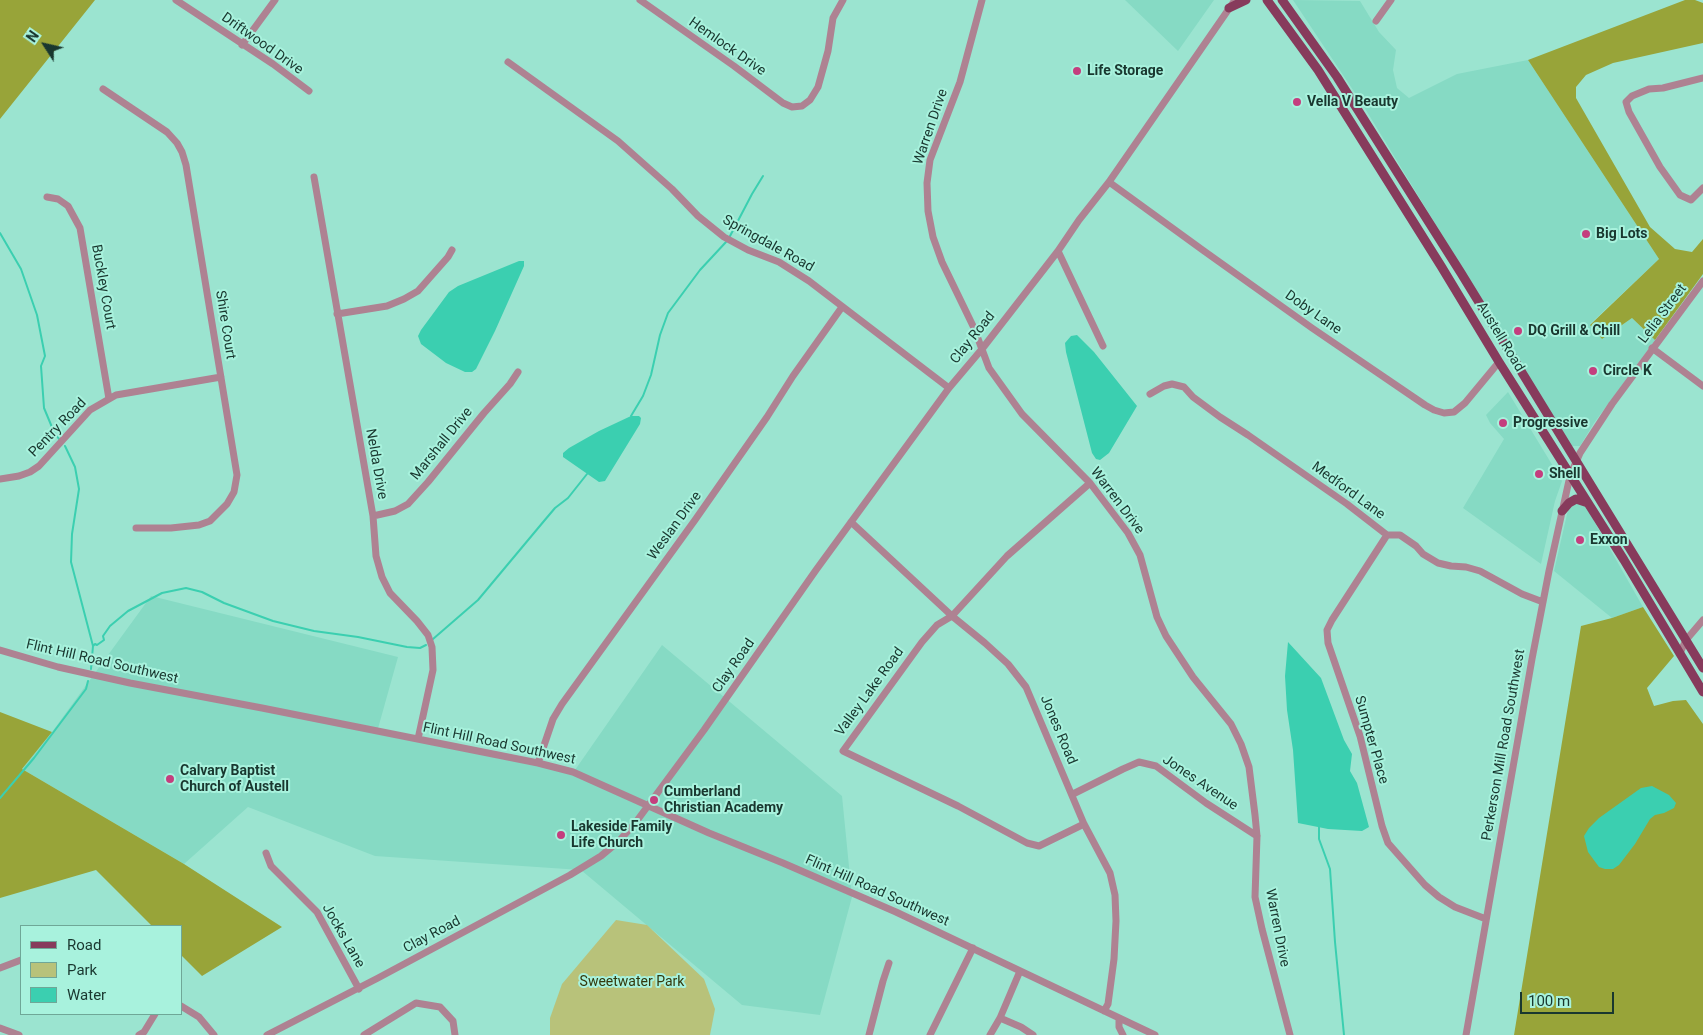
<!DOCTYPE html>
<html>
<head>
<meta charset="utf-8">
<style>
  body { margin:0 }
  #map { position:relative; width:1703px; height:1035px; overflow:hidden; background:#9be4d0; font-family:Roboto,sans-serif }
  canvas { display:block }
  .legend { position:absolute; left:20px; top:925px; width:162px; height:90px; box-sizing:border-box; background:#a8f2dd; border:1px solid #6fa797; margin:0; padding:6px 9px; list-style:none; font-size:15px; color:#19372f }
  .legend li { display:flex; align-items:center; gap:10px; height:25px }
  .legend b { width:25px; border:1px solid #6fa797 }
  .north { position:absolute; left:20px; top:20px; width:50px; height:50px; -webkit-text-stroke:4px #a8f2dd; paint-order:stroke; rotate:305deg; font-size:14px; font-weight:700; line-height:20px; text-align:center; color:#19372f }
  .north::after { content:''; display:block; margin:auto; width:18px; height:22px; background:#19372f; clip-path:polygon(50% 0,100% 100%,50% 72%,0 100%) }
  .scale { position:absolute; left:1520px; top:992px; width:94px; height:22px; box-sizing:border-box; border:2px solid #19372f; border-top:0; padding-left:6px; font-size:15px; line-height:18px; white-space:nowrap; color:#19372f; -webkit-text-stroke:4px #a8f2dd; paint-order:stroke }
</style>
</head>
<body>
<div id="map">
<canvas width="1703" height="1035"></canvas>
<ul class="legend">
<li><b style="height:6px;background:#873b5c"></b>Road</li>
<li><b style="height:14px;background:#b8c27a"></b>Park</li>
<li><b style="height:14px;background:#3bcfb0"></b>Water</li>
</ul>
<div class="north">N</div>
<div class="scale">100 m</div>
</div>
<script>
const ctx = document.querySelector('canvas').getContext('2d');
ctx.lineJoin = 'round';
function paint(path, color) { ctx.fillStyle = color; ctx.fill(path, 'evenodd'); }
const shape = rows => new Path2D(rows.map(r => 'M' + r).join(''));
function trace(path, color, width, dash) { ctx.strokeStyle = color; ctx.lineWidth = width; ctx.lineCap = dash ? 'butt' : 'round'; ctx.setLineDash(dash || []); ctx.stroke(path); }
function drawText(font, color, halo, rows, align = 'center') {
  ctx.font = font + ' Roboto,sans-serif'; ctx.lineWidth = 4; ctx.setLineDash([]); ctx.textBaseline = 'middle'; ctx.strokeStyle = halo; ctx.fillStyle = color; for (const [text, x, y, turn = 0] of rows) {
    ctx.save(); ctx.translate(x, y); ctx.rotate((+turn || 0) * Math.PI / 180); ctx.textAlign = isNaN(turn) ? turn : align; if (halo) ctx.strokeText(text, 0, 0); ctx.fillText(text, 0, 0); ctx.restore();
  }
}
paint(shape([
  [1125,0,1214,0,1178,51],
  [1293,0,1360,1,1379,32,1396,50,1393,70,1397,88,1409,98,1457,74,1528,60,1659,259,1590,324,1602,339,1632,318,1655,340,1594,423,1580,446,1571,446,1361,102],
  [1508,392,1562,481,1555,501,1541,564,1463,508,1504,439,1490,423,1486,415],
  [1578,502,1586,507,1643,607,1612,618,1554,571,1568,510],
  [151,596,398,657,377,732,575,770,662,645,842,796,852,897,820,1015,742,1005,581,870,375,856,248,807,184,864,22,769,52,732]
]), '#86dac4');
paint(shape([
  [616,920,647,925,704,979,715,1009,710,1035,550,1035,550,1018,562,984]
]), '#b8c27a');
paint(shape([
  [0,0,95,0,0,119],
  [1685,0,1695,0,1703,3,1703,43,1613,63,1586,75,1576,87,1576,98,1650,227,1675,249,1692,252,1703,239,1703,274,1655,340,1632,318,1602,339,1590,325,1659,259,1528,60],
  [1643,607,1674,656,1647,688,1654,706,1673,701,1686,700,1703,724,1703,1035,1514,1035,1581,626,1612,618],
  [0,712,52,732,22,769,184,864,282,927,202,976,181,955,181,926,152,926,96,870,0,898]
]), '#98a439');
paint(shape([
  [519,261,524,261,524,266,495,331,476,369,472,372,465,372,446,363,421,344,418,336,421,330,449,292,458,286],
  [1077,335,1094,352,1137,406,1109,453,1100,460,1096,459,1092,453,1066,352,1065,343,1071,336],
  [631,416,639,416,641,418,640,424,605,481,599,482,563,457,563,453,569,448,599,431],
  [1288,642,1321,678,1344,740,1352,754,1350,771,1357,783,1369,827,1362,831,1328,829,1298,823,1293,750,1287,710,1285,676],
  [1652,786,1669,795,1676,803,1674,808,1664,813,1655,815,1650,819,1635,844,1619,865,1613,869,1605,869,1599,867,1588,852,1584,836,1589,828,1599,818,1641,788]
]), '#3bcfb0');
trace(shape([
  [0,233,21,269,37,315,45,356,41,366,44,408,54,432,59,439],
  [729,238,752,194,763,176],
  [631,416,643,396,651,375,660,335,668,313,700,270,726,242],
  [65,446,75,467,79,489,72,534,71,562,93,646,91,669],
  [433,639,478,600,544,521,555,508,568,498,587,474],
  [93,646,95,644,97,645,104,640,103,636,110,626,128,611,162,593,186,588,202,592,224,603,273,621,314,631,358,637,407,647,420,648,426,645],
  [0,798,34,758,86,689,88,681],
  [1319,827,1319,839,1330,869,1335,942,1344,1035]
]), '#3bcfb0', 2);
trace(shape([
  [176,0,273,64,309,91],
  [640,0,734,66,783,103,792,107,802,106,810,100,818,87,828,51,833,18,843,0],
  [982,0,960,82,930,160,927,183,928,211,933,237,942,262,974,328,989,368,1022,414,1090,483,1128,533,1140,555,1157,617,1166,636,1193,677,1231,724,1241,744,1249,767,1255,815,1257,836,1255,897,1262,929,1290,1035],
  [1376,21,1391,0],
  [242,45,275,0],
  [508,62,618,141,672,189,698,216,724,237,748,250,779,262,809,281,949,388],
  [1703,78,1663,88,1649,89,1632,96,1626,102,1629,112,1660,167,1680,195,1691,200,1703,188],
  [103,89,167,132,177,143,182,152,186,165,237,475,234,492,227,504,210,521,199,525,171,528,136,528],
  [314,177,373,516,376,556,382,577,390,593,417,621,428,635,432,647,433,670,418,739],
  [1109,182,1204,251,1312,328,1425,405,1434,410,1444,413,1454,412,1465,403,1499,362],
  [47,197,58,199,68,206,80,228,109,399],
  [1058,251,1103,346],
  [337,314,387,306,404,299,418,291,448,257,452,250],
  [1652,348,1703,386],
  [1150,394,1164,386,1172,384,1184,387,1193,397,1220,417,1248,435,1347,504,1387,535,1400,535,1416,546,1423,554,1438,563,1451,566,1466,567,1480,571,1522,594,1543,602],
  [0,479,19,476,30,472,39,466,90,410,116,395,221,377],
  [373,516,395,511,408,504,428,482,484,413,510,384,518,372],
  [851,522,952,616,985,643,1008,664,1026,687,1084,824,1110,873,1115,895,1116,921,1114,959,1108,1004,1104,1011],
  [1387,535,1332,620,1327,630,1328,643,1360,736,1382,826,1388,843,1425,885,1439,897,1455,907,1486,919],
  [0,650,58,667,130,683,262,708,538,763,573,772,709,833,783,863,896,912,1155,1035],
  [1680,653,1686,640,1703,620],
  [538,763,553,719,562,704,695,520,767,417,793,376,842,307],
  [1073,794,1123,769,1139,762,1156,766,1206,803,1257,836],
  [1084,824,1039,846,1027,843,958,806,843,751,922,642,937,625,952,616,1007,556,1090,483],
  [266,853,271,866,317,912,359,989],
  [0,968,21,960],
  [181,1006,199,1017,214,1035],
  [1000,1018,1021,1027,1033,1035],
  [1119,1018,1119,1027,1123,1035],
  [0,1028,19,1035],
  [139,1035,144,1032,155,1014],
  [267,1035,378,978,570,875,601,856,619,841,636,822,704,730,816,570,949,388,982,349,1058,251,1079,220,1109,182,1235,0],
  [364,1035,416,1003,440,1007,453,1021,455,1035],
  [869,1035,883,981,889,963],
  [930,1035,973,948],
  [990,1035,1000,1018,1020,971],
  [1466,1035,1532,659,1549,571,1570,476,1580,453,1612,404,1703,281]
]), '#ae8292', 7);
trace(shape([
  [1267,0,1318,70,1441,266,1499,362,1624,560,1703,692],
  [1282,0,1337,77,1461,273,1703,668],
  [1229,8,1246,0],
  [1562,511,1569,503,1576,499,1588,503]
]), '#873b5c', 9);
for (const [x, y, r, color] of [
  [1077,71,5,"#c43e7e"],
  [1297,102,5,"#c43e7e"],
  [1586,234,5,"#c43e7e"],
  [1518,331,5,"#c43e7e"],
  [1593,371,5,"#c43e7e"],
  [1503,423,5,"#c43e7e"],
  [1539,474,5,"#c43e7e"],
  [1580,540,5,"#c43e7e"],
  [170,779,5,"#c43e7e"],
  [654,800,5,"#c43e7e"],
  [561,835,5,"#c43e7e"]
]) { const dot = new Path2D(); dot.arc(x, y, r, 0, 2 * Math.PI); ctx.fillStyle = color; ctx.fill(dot); trace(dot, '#a8f2dd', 2); }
drawText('14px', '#19372f', '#a8f2dd', [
  ["Driftwood Drive",262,44,35],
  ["Hemlock Drive",727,47,35],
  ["Warren Drive",931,127,-71],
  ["Springdale Road",768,244,29],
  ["Buckley Court",103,287,80],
  ["Doby Lane",1313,313,35],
  ["Lelia Street",1663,314,-53],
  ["Shire Court",225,325,81],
  ["Austell Road",1500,337,59],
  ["Clay Road",973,338,-51],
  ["Pentry Road",58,428,-46],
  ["Marshall Drive",442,444,-51],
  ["Nelda Drive",376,464,80],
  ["Medford Lane",1348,491,36],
  ["Warren Drive",1117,501,53],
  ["Weslan Drive",675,526,-54],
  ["Flint Hill Road Southwest",102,662,13],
  ["Clay Road",734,666,-55],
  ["Valley Lake Road",870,692,-54],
  ["Jones Road",1058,730,67],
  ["Sumpter Place",1371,740,74],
  ["Flint Hill Road Southwest",499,744,12],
  ["Perkerson Mill Road Southwest",1504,745,-80],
  ["Jones Avenue",1200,783,34],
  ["Flint Hill Road Southwest",877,891,24],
  ["Warren Drive",1277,928,79],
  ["Clay Road",432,935,-28],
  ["Jocks Lane",343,936,60]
]);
drawText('bold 14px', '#19372f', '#a8f2dd', [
  ["Life Storage",1087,71],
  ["Vella V Beauty",1307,102],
  ["Big Lots",1596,234],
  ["DQ Grill & Chill",1528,331],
  ["Circle K",1603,371],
  ["Progressive",1513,423],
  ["Shell",1549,474],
  ["Exxon",1590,540],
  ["Calvary Baptist",180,771],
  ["Church of Austell",180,787],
  ["Cumberland",664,792],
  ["Christian Academy",664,808],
  ["Lakeside Family",571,827],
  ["Life Church",571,843]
], 'left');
drawText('14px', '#34380c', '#a8f2dd', [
  ["Sweetwater Park",632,982]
]);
</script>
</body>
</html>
